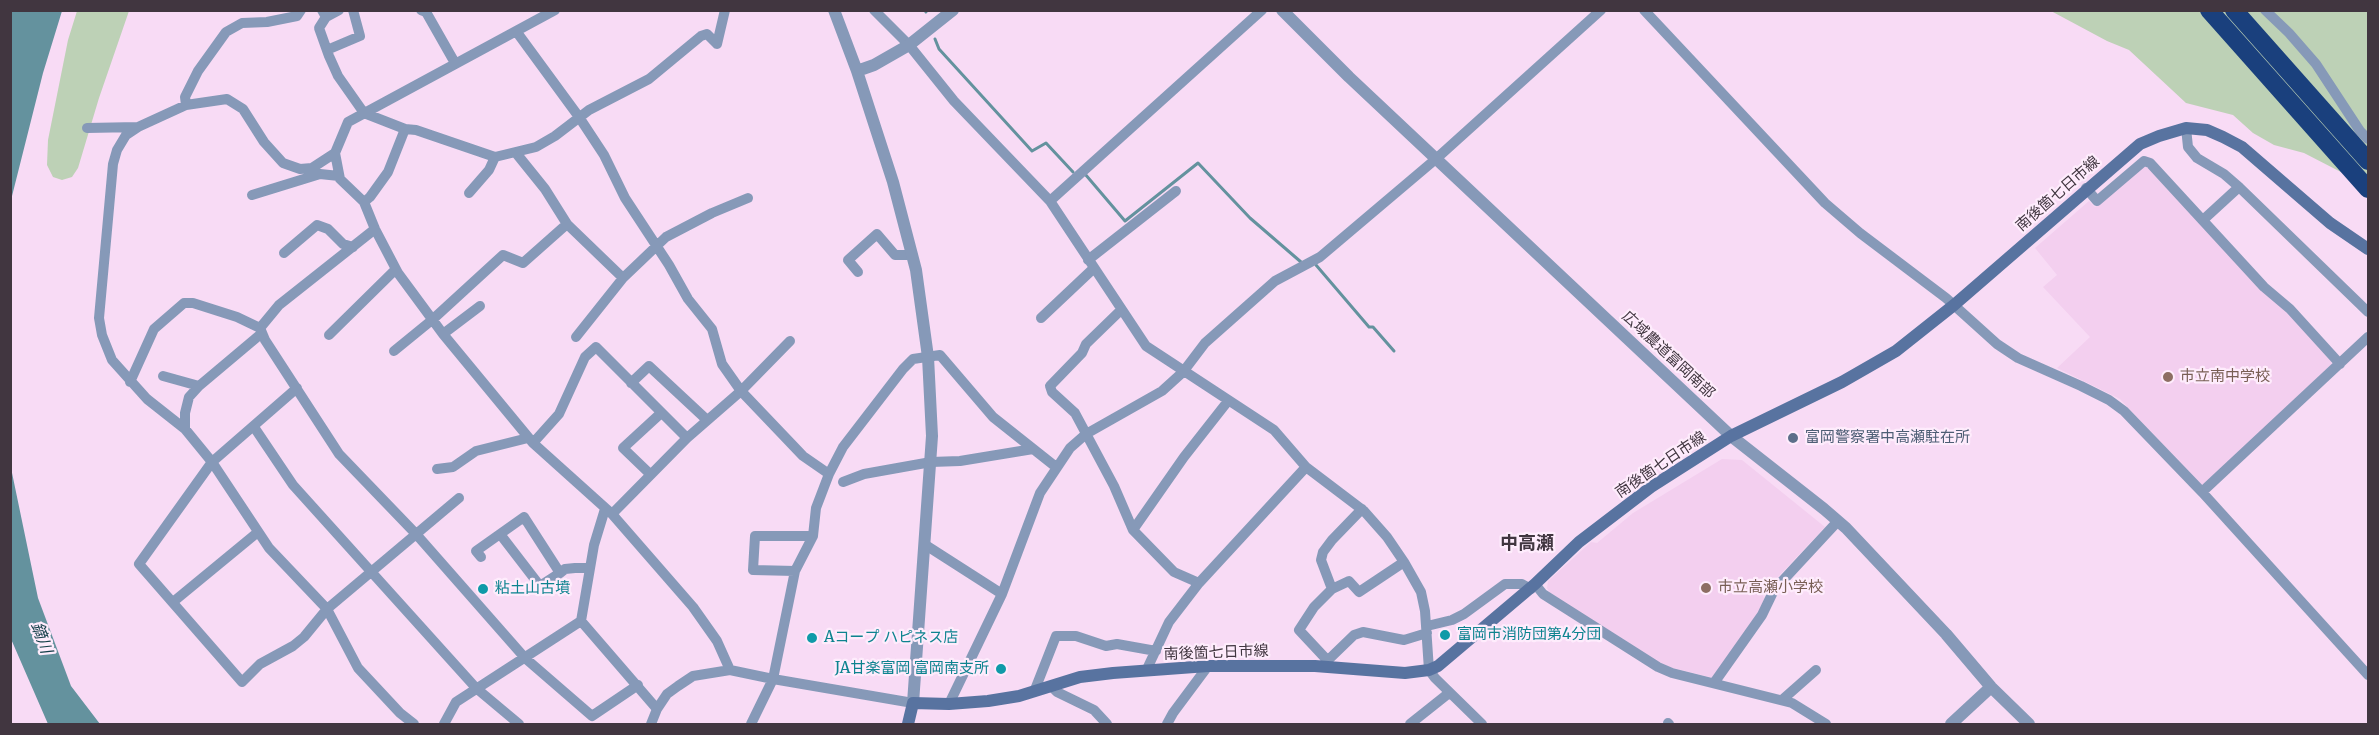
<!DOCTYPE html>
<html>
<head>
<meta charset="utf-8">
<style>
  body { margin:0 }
  #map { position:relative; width:2379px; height:735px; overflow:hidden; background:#f8dbf5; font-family:Merriweather,serif }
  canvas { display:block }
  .frame { position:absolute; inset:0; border:12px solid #413640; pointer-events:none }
</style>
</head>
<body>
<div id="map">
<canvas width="2379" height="735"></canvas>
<div class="frame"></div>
</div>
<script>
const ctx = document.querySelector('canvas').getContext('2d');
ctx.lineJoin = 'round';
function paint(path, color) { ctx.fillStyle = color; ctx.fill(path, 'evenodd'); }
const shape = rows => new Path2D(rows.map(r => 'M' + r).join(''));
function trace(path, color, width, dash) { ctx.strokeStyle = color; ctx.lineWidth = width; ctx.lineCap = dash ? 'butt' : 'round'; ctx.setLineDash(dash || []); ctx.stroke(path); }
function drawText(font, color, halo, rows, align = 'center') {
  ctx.font = font + ' Merriweather,"Noto Sans JP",serif'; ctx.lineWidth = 4.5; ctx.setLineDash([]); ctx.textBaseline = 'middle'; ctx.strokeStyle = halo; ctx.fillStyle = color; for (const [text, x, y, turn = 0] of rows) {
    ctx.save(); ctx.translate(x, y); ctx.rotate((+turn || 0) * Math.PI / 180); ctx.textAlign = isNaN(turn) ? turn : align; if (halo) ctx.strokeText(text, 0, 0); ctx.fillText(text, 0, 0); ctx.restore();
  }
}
paint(shape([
  [2145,165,2288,312,2331,361,2332,364,2202,487,2120,399,2057,368,2090,337,2043,287,2057,275,2035,248,2089,201,2095,207],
  [1722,459,1742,460,1825,527,1762,594,1764,598,1759,614,1713,678,1669,667,1643,654,1550,593,1547,588,1548,581,1591,542,1597,543,1633,513]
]), '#f3cfef');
paint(shape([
  [77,11,129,11,99,98,78,168,72,177,62,180,53,177,47,165,48,140,68,40],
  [2051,11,2368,11,2368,186,2304,153,2274,145,2253,133,2233,115,2186,103,2129,50,2107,41]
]), '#bdd1b6');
paint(shape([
  [11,10,62,11,43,73,11,200],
  [11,468,38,598,71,686,100,724,48,724,11,639]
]), '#64929e');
trace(shape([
  [925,10,926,12],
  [935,39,939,49,1032,151,1046,143,1073,172],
  [1085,174,1125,221,1198,163,1250,218,1301,262],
  [1316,265,1369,327,1373,327,1394,351]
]), '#64929e', 3);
trace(shape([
  [322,10,326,17,319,28,329,56,338,76,364,113,405,129,416,130,495,157,536,147,555,136,589,110,649,79,701,36,707,34,717,44],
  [421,10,426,12,455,63],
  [874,10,909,45,954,101,1050,201,1146,346,1274,430,1306,467,1364,511,1387,537,1404,562,1421,592,1425,611,1429,670,1435,678,1482,724],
  [1644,10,1825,203,1860,233,1946,298,1997,344,2018,358,2081,386,2109,400,2124,411,2202,492,2368,675],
  [2265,10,2289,33,2316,64,2360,131,2368,139],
  [326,17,339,10],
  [516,31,579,117,604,155,625,198,669,265,688,299,712,329,722,364,741,391,803,456,829,474],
  [717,44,725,10],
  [327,50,360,36,353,10],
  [186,105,185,97,198,71,226,32,242,23,267,22,297,16,301,10],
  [87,128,138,127],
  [2186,128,2188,147,2197,158,2224,174,2239,187,2368,312],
  [335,153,340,179,364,202,375,229,398,273,443,334,533,443,612,514,693,607,717,641,730,670],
  [2086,188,2097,201,2144,161,2150,163,2264,287,2290,309,2340,364],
  [469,193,489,170,495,157],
  [252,195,320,174,339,176],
  [1050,201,1262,10],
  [364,202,370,197,388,172,405,129],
  [2203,220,2239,187],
  [567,224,623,278,576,337],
  [284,253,317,225,328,229,343,244,353,247],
  [1088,260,1176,191],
  [858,272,848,260,877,234,895,255,912,255],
  [623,278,666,237,712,213,748,198],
  [1121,310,1086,344,1082,353,1050,386,1052,392,1075,413,1114,486,1133,530,1174,572,1199,583],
  [1041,318,1094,268],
  [260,328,279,305,375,229],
  [443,334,480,306],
  [329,335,396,269],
  [394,351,432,320,503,255,523,263,567,224,545,189,516,153],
  [163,376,199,386],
  [130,382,154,329,184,303,193,303,237,317,260,328,265,340,339,454,416,534,525,658,592,716,638,685],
  [631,383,649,366,707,420],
  [297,388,212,462,139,564,242,682,260,664,293,646,304,637,327,609,459,498],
  [254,427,293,485,476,688,519,724],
  [185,429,185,413,189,397,199,386,262,333],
  [533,443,559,414,585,357,596,347,687,438],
  [437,469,453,467,476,451,528,438],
  [650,474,623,448,660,414],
  [843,482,864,474,931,462,960,461,1033,449],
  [2202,492,2368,337],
  [605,509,594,545,581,621,657,709],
  [612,514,687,438,741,391,790,341],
  [1133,530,1184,457,1228,401],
  [500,534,540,586,560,573],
  [924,544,1002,594],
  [481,557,476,551,524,517,560,573,565,569,575,568,589,568],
  [795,571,753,570,755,536,813,536],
  [1535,584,1543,594,1658,667,1672,673,1792,703,1826,724],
  [1332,589,1321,560,1323,552,1332,540,1362,509],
  [173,602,258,532],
  [1427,626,1452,620,1464,614,1505,584,1522,584,1531,589],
  [1328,661,1299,630,1314,607,1332,589,1349,581,1359,592,1404,562],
  [1324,664,1354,635,1363,632,1404,640,1427,633],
  [1146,671,1169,622,1199,583,1306,467],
  [1714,683,1762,615,1774,590,1838,521],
  [1051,686,1057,692,1094,710,1107,724],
  [1034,692,1056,636,1076,636,1106,646,1117,644,1156,651],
  [1782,700,1816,670],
  [949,704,1002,594,1040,493,1070,448,1086,434,1162,391,1183,372,1205,343,1275,281,1320,257,1437,158,1601,10],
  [1668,723,1669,724],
  [414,724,400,713,358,668,327,609,269,548,212,462,185,429,147,399,112,360,102,335,99,318,113,164,117,150,126,135,138,127,186,105,227,99,243,109,264,142,283,163,300,169,312,168,335,153,348,122,555,10],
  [444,724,456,702,581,621],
  [651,724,657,709,667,694,678,686,693,676,730,670,773,679,913,703],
  [751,724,773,679,795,571,813,536,816,508,829,474,843,447,903,369,913,359,940,355,993,417,1056,467],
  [1167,724,1173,713,1208,666],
  [1410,724,1449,693]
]), '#8699b8', 10);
trace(shape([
  [834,10,857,71,893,182,916,270,928,357,932,436,913,703],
  [1282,10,1349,77,1731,436,1824,509,1846,528,1946,634,1991,687,2029,724],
  [857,71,874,65,909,45,953,10],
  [1951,724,1991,687]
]), '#8699b8', 12);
trace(shape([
  [908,724,913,703,949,704,988,701,1019,696,1080,677,1113,673,1208,666,1315,666,1405,673,1429,670,1438,666,1535,584,1579,542,1651,487,1731,436,1842,382,1896,351,1954,305,2140,144,2159,136,2186,128,2207,130,2223,137,2242,147,2330,223,2368,249]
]), '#5873a0', 12);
trace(shape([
  [2209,10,2368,189],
  [2234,10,2368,161]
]), '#1a407d', 18);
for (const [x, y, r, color] of [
  [2168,377,6,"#8d6e63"],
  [1793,438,6,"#5c6f8a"],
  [1706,588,6,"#8d6e63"],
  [483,589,6,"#0f9aa8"],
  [1445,635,6,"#0f9aa8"],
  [812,638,6,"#0f9aa8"],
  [1001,669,6,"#0f9aa8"]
]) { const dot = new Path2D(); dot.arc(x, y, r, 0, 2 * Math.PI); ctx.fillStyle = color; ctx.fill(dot); trace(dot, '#feecfc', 2); }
drawText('15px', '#413640', '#feecfc', [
  ["南後箇七日市線",2058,194,-41],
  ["広域農道富岡南部",1668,355,43],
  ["南後箇七日市線",1661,465,-34],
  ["南後箇七日市線",1216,653,-2]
]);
drawText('15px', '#785e54', '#feecfc', [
  ["市立南中学校",2180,377],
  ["市立高瀬小学校",1718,588]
], 'left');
drawText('15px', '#4e5e75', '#feecfc', [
  ["富岡警察署中高瀬駐在所",1805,438]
], 'left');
drawText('15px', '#0d838f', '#feecfc', [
  ["粘土山古墳",495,589],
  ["富岡市消防団第4分団",1457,635],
  ["Aコープ ハピネス店",824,638],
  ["JA甘楽富岡 富岡南支所",989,669,"right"]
], 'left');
drawText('italic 16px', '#133e48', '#feecfc', [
  ["鏑川",41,638,70]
]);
drawText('bold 18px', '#413640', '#feecfc', [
  ["中高瀬",1527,544]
]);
</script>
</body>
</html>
